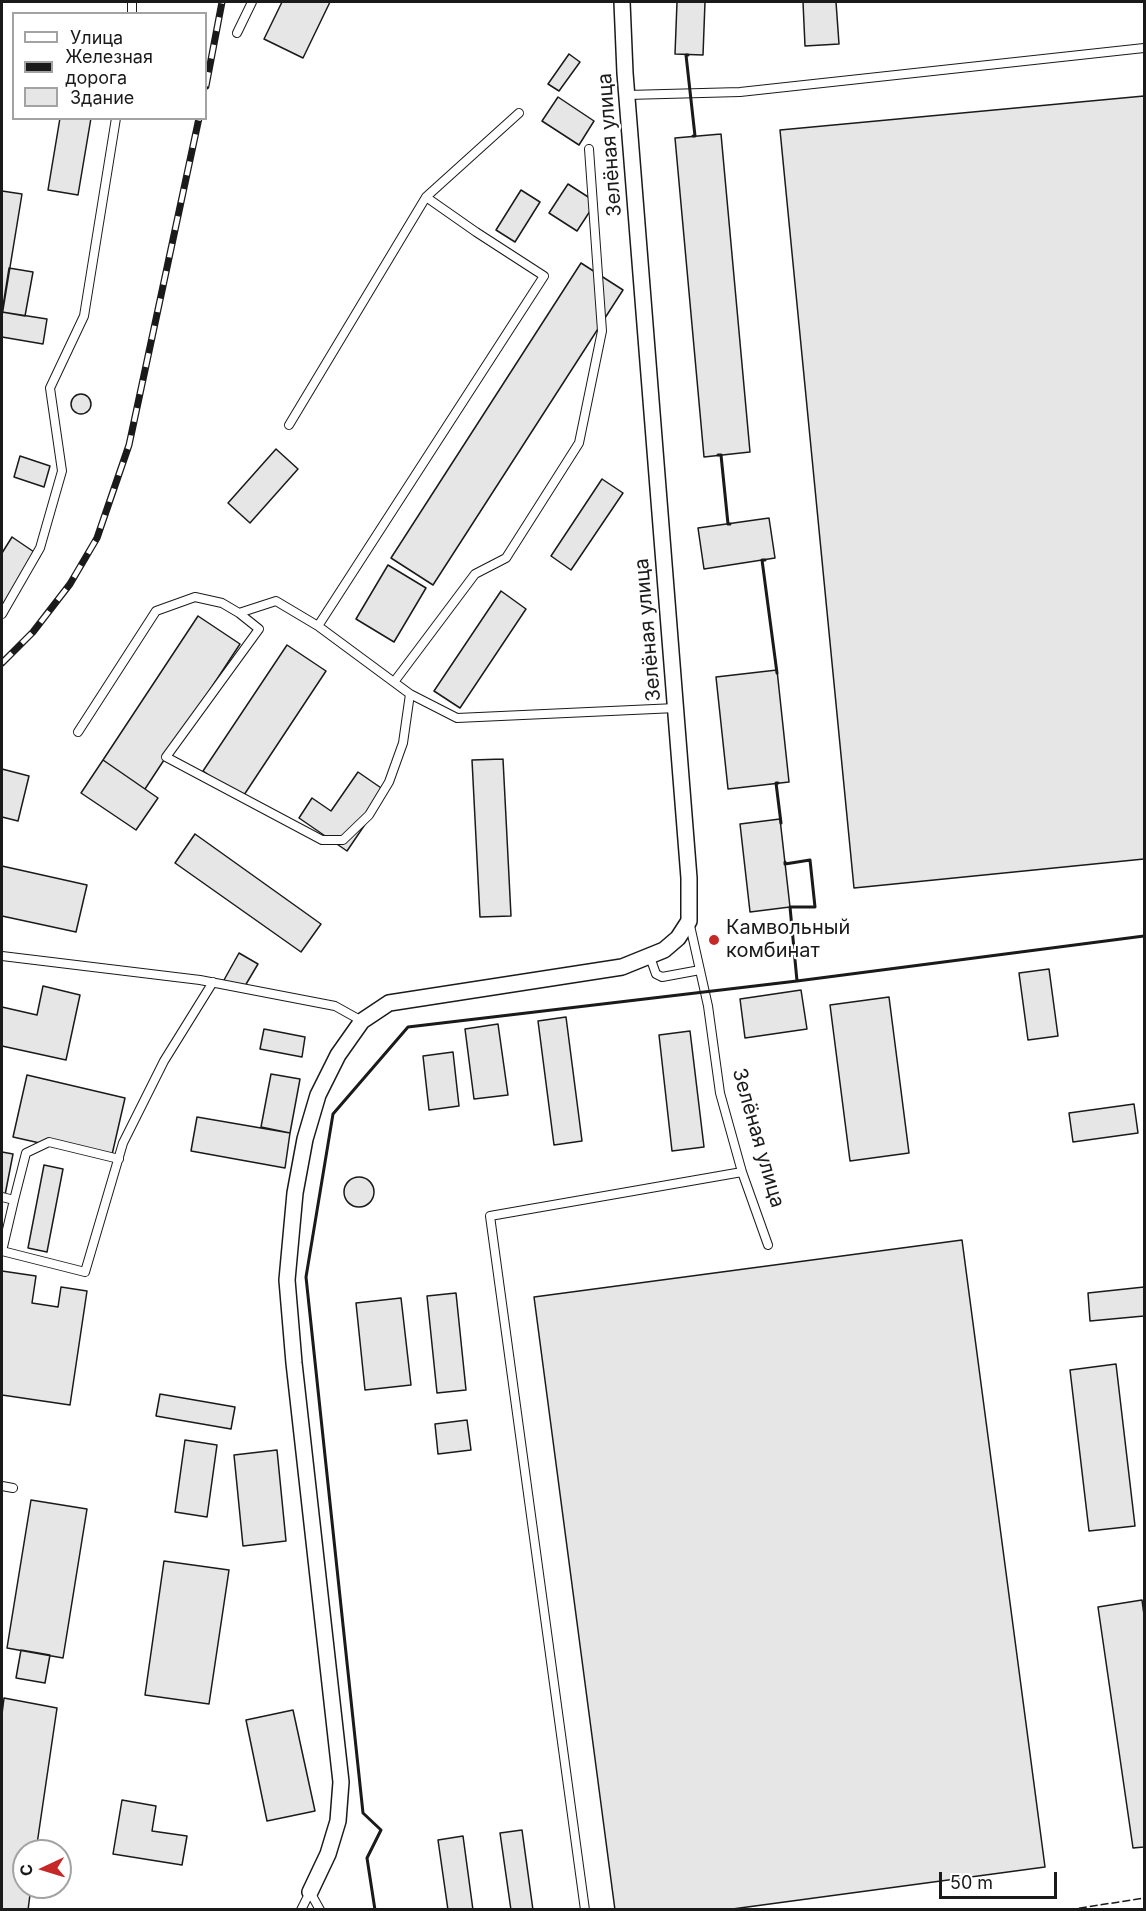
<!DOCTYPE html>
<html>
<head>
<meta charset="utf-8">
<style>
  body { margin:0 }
  #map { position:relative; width:1146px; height:1911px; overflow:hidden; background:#fff; font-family:Inter,sans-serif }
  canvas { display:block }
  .frame { position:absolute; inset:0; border:3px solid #1a1a1a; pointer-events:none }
  .legend { position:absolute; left:12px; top:12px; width:195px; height:108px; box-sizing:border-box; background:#fff; border:2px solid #a3a3a3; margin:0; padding:8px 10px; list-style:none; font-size:18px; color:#1a1a1a }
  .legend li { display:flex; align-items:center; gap:12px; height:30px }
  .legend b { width:30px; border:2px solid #a3a3a3 }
  .north { position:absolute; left:12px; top:1839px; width:60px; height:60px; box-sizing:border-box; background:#fff; border:2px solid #a3a3a3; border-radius:50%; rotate:266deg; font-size:16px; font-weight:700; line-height:24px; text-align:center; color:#1a1a1a }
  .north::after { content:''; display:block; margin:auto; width:21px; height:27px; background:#c62828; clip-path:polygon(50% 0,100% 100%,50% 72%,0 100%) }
  .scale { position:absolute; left:939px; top:1872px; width:118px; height:27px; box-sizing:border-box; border:3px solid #1a1a1a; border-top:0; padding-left:8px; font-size:18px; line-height:21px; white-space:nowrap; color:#1a1a1a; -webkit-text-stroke:4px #fff; paint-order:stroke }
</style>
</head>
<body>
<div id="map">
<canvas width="1146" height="1911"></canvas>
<div class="frame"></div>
<ul class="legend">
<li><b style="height:8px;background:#fff"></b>Улица</li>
<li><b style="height:8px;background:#1a1a1a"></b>Железная дорога</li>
<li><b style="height:16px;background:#e6e6e6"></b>Здание</li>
</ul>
<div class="north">С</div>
<div class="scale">50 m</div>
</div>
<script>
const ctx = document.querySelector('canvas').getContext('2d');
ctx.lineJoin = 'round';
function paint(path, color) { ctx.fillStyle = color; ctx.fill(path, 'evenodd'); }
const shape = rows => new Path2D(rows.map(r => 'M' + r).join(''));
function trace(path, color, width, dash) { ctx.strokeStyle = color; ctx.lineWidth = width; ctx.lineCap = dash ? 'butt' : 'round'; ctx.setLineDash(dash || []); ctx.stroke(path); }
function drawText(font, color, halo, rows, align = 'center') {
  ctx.font = font + ' Inter,sans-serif'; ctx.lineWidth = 4.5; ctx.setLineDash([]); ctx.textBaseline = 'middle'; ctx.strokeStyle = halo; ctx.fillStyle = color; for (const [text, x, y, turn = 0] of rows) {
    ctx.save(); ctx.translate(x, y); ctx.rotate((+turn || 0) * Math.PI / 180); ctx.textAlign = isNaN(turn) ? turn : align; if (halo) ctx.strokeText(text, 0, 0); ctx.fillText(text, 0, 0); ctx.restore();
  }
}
const building = shape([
  [282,2,330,2,303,58,264,39,282,2],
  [677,2,705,2,703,55,675,54,677,2],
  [803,2,836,2,839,44,805,46,803,2],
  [569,54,580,62,559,91,548,84,569,54],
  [1144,96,1144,859,854,888,780,130,1144,96],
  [558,97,594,121,579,145,542,121,558,97],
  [60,118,91,118,78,195,48,190,60,118],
  [721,134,750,452,704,457,675,138,721,134],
  [568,184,596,202,577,231,549,213,568,184],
  [521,190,540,202,515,242,496,230,521,190],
  [2,191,22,194,2,316,2,191],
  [581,263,623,290,433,585,391,558,581,263],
  [9,268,33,272,25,316,2,312,9,268],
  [2,312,47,319,43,344,2,337,2,312],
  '71 404a10 10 0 1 1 20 0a10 10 0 1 1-20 0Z',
  [276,449,298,469,250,523,228,503,276,449],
  [20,456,50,466,44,487,14,477,20,456],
  [602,479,623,493,571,570,551,556,602,479],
  [769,518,775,558,704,569,698,528,769,518],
  [12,537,40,556,2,612,2,553,12,537],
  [388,565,426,588,394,642,356,619,388,565],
  [501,591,526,609,460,708,434,691,501,591],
  [198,616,240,644,145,789,103,760,198,616],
  [287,645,326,671,242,798,203,771,287,645],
  [777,670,789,782,728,789,716,677,777,670],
  [503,759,511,916,480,917,472,760,503,759],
  [103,760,158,798,136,830,81,793,103,760],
  [2,769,29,776,18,821,2,817,2,769],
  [358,772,387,792,347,851,299,818,312,798,331,811,358,772],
  [780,819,790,907,750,912,740,824,780,819],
  [195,834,321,924,301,952,175,863,195,834],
  [2,866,87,885,76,932,2,916,2,866],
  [239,953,258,964,242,991,224,980,239,953],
  [1049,969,1058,1036,1028,1040,1019,973,1049,969],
  [43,986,80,995,66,1060,2,1046,2,1007,37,1015,43,986],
  [801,990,807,1029,745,1038,740,999,801,990],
  [889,997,909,1153,850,1161,830,1005,889,997],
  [566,1017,582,1141,554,1145,538,1021,566,1017],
  [498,1024,508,1095,474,1099,465,1029,498,1024],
  [264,1029,305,1037,302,1057,260,1049,264,1029],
  [690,1031,704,1147,672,1151,659,1035,690,1031],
  [453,1052,459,1106,429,1110,423,1056,453,1052],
  [271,1074,300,1079,290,1133,261,1127,271,1074],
  [27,1075,125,1098,111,1159,13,1137,27,1075],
  [1134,1104,1138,1133,1073,1142,1069,1113,1134,1104],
  [197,1117,290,1133,285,1168,191,1151,197,1117],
  [2,1152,13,1154,5,1195,2,1194,2,1152],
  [44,1165,63,1169,47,1252,28,1248,44,1165],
  '344 1192a15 15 0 1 1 30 0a15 15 0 1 1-30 0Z',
  [962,1240,1045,1867,725,1910,615,1910,534,1297,962,1240],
  [2,1271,36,1276,32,1303,58,1307,61,1287,87,1291,70,1405,2,1395,2,1271],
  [1144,1287,1144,1316,1090,1321,1088,1293,1144,1287],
  [456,1293,466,1390,437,1393,427,1296,456,1293],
  [401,1298,411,1385,365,1390,356,1303,401,1298],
  [1116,1364,1135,1526,1089,1531,1070,1370,1116,1364],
  [160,1394,235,1407,231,1429,156,1416,160,1394],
  [467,1420,471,1450,438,1454,435,1424,467,1420],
  [185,1440,217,1445,207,1517,175,1512,185,1440],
  [277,1450,286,1541,243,1546,234,1455,277,1450],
  [31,1500,87,1509,63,1658,7,1648,31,1500],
  [164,1561,229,1570,209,1704,145,1695,164,1561],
  [1142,1600,1144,1615,1144,1847,1133,1848,1098,1607,1142,1600],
  [21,1650,50,1655,45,1683,16,1678,21,1650],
  [4,1698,57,1708,36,1851,24,1851,24,1887,31,1887,28,1910,2,1910,2,1714,4,1698],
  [293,1710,315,1811,267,1821,246,1720,293,1710],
  [122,1800,156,1806,152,1831,187,1836,182,1865,113,1854,122,1800],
  [522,1830,533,1910,511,1910,500,1833,522,1830],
  [463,1836,473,1910,448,1910,438,1840,463,1836]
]);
paint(building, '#e6e6e6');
trace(building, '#1a1a1a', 1.5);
const service = shape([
  [132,14,132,2],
  [237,33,252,2],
  [627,95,740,92,1144,48],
  [289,425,426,197],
  [239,613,259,629,166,757,322,840,343,840,369,815,389,782,403,743,410,694],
  [2,614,40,548,62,471,50,388,84,316,116,118],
  [318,626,544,276,476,232,426,197,519,113],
  [394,682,475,574,506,558,579,443,602,331,589,149],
  [78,732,156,611,195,597,222,603,239,613,276,601,318,626,410,694,457,718,676,708],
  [689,921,708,1006,720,1093,742,1172,768,1245],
  [2,956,200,980,335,1006,362,1021],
  [650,957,656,974,662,977,700,970],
  [2,1197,14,1200,2,1251,85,1272,123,1143,164,1061,213,982],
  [14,1200,26,1153,49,1142,119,1159],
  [2,1486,13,1488],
  [310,1892,320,1910],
  [301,1910,310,1892],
  [585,1910,490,1216,742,1172]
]);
const minor = shape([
  [310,1892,328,1854,338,1821,341,1782,294,1363,287,1280,295,1193,305,1139,318,1095,338,1055,362,1021,389,1003,622,967,664,950,678,938,689,921,689,878,625,73,622,2]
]);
trace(service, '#1a1a1a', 10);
trace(minor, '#1a1a1a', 18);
trace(service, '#fff', 8);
trace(minor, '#fff', 15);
const rail = shape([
  [206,86,222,2],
  [2,663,33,632,70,584,97,538,129,445,199,118]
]);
trace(rail, '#1a1a1a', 7);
trace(rail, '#fff', 4.5, [14]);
trace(shape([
  [1068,1910,1144,1898]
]), '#1a1a1a', 1.5, [8, 3]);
trace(shape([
  [688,55,686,55,695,136,693,136],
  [718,455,721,455,728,524,730,524],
  [765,560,762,560,777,673],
  [778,783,776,783,781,823],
  [785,862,785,864,810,860,815,907,790,907,797,981],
  [375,1910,367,1858,381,1830,363,1813,306,1277,333,1114,408,1027,797,981,1144,936]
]), '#1a1a1a', 3);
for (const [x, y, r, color] of [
  [714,940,6,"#c62828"]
]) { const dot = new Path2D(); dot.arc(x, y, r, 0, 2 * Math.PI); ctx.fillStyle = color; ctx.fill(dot); trace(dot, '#fff', 2); }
drawText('20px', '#1a1a1a', '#fff', [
  ["Зелёная улица",610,145,-94],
  ["Зелёная улица",648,630,-95],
  ["Зелёная улица",758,1138,74]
]);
drawText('20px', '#1a1a1a', '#fff', [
  ["Камвольный",726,928],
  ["комбинат",726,951]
], 'left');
</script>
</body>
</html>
